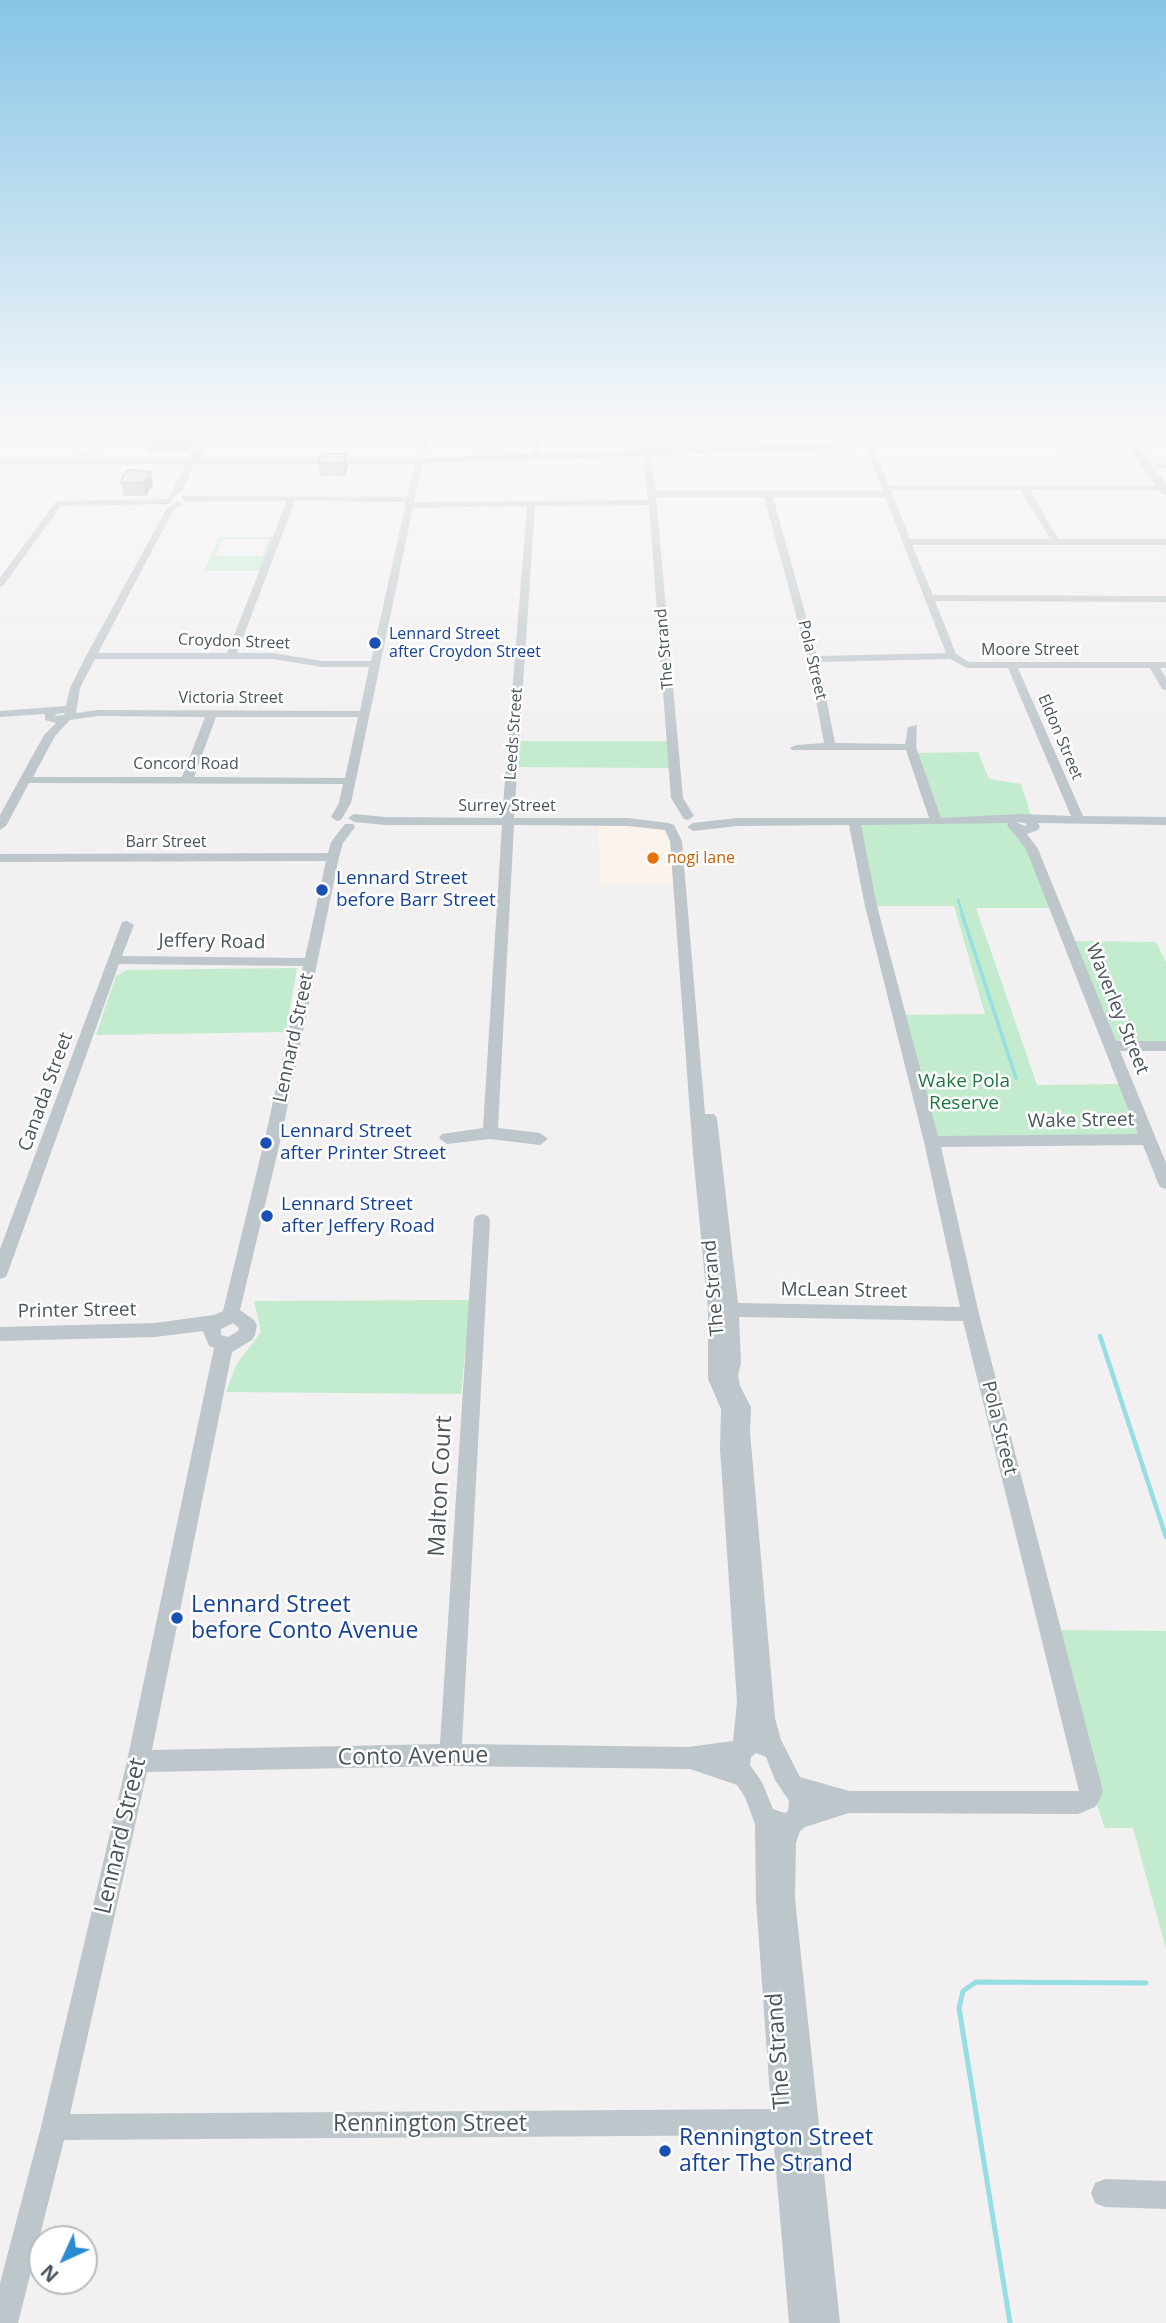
<!DOCTYPE html>
<html>
<head>
<meta charset="utf-8">
<style>
  body { margin:0 }
  #map { position:relative; width:1166px; height:2323px; overflow:hidden; background:#f2f0f1; font-family:"Open Sans",sans-serif }
  canvas { display:block }
  .north { position:absolute; left:28px; top:2225px; width:70px; height:70px; box-sizing:border-box; background:#fff; border:2px solid #b7bbbe; border-radius:50%; rotate:225deg; font-size:19px; font-weight:700; line-height:28px; text-align:center; color:#4a565c }
  .north::after { content:''; display:block; margin:auto; width:24px; height:32px; background:#2b8bd2; clip-path:polygon(50% 0,100% 100%,50% 72%,0 100%) }
</style>
</head>
<body>
<div id="map">
<canvas width="1166" height="2323"></canvas>
<div class="north">N</div>
</div>
<script>
const ctx = document.querySelector('canvas').getContext('2d');
ctx.lineJoin = 'round';
function paint(path, color) { ctx.fillStyle = color; ctx.fill(path, 'evenodd'); }
const shape = rows => new Path2D(rows.map(r => 'M' + r).join(''));
function trace(path, color, width, dash) { ctx.strokeStyle = color; ctx.lineWidth = width; ctx.lineCap = dash ? 'butt' : 'round'; ctx.setLineDash(dash || []); ctx.stroke(path); }
function drawText(font, color, halo, rows, align = 'center') {
  ctx.font = font + ' "Open Sans",sans-serif'; ctx.lineWidth = 5; ctx.setLineDash([]); ctx.textBaseline = 'middle'; ctx.strokeStyle = halo; ctx.fillStyle = color; for (const [text, x, y, turn = 0] of rows) {
    ctx.save(); ctx.translate(x, y); ctx.rotate((+turn || 0) * Math.PI / 180); ctx.textAlign = isNaN(turn) ? turn : align; if (halo) ctx.strokeText(text, 0, 0); ctx.fillText(text, 0, 0); ctx.restore();
  }
}
paint(shape([
  [1108,438,1116,440,1125,452,1068,454,1058,441],
  [419,464,416,480,72,479,80,467],
  [598,822,665,823,667,831,681,831,687,885,601,885]
]), '#fbf4ec');
paint(shape([
  [219,537,274,537,261,571,204,571],
  [223,539,269,539,262,556,215,556],
  [514,741,673,741,675,768,512,767],
  [978,752,989,779,1021,784,1034,825,1014,820,1025,831,1054,908,976,908,1037,1085,1126,1084,1148,1139,932,1142,899,1015,985,1014,954,906,871,906,854,822,936,821,912,753],
  [1069,941,1156,942,1166,962,1166,1046,1111,1046],
  [297,968,286,1032,96,1035,116,976,127,970],
  [470,1300,461,1394,226,1392,236,1365,261,1332,254,1301],
  [1051,1630,1166,1631,1166,1949,1133,1828,1105,1828,1092,1791]
]), '#c3ebcd');
trace(shape([
  [958,900,963,915]
]), '#95dee4', 2.5);
trace(shape([
  [962,914,1016,1078]
]), '#95dee4', 3.5);
trace(shape([
  [1100,1336,1166,1537]
]), '#95dee4', 4.5);
trace(shape([
  [1010,2323,959,2008,963,1991,976,1982,1146,1983]
]), '#95dee4', 5);
paint(shape([
  [99,434,107,434,93,455,76,460,76,456,87,451,99,434],
  [423,434,431,434,428,447,424,449,420,447,423,434],
  [533,434,541,434,540,457,536,459,532,457,533,434],
  [640,434,648,434,649,442,640,452,636,450,641,442,640,434],
  [750,434,758,434,762,450,756,450,750,434],
  [860,434,868,434,889,486,1166,486,1166,490,1030,490,1058,539,1166,539,1166,545,912,545,933,595,1166,596,1166,602,935,601,956,654,969,662,1166,662,1166,668,1160,668,1166,678,1166,690,1162,689,1150,668,1018,668,1083,816,1166,817,1166,825,1038,823,1040,827,1038,830,1027,834,1038,849,1116,1041,1166,1041,1166,1051,1120,1051,1166,1163,1166,1189,1160,1187,1158,1183,1143,1145,941,1147,979,1314,1103,1791,1100,1799,1095,1807,1078,1814,849,1813,805,1827,800,1831,796,1843,795,1899,840,2323,789,2323,773,2135,64,2140,18,2323,0,2323,0,2283,41,2127,127,1761,214,1348,209,1346,203,1331,155,1337,0,1341,0,1327,155,1323,214,1315,223,1311,265,1138,303,966,119,964,8,1272,6,1277,0,1279,0,1249,122,922,127,921,134,925,122,956,305,958,326,861,0,862,0,854,328,853,331,842,345,824,353,824,355,827,343,843,339,857,281,1138,240,1310,254,1320,257,1325,255,1335,252,1340,232,1352,152,1750,440,1744,474,1220,476,1216,482,1214,488,1216,490,1220,462,1744,688,1747,733,1741,737,1702,720,1448,721,1409,708,1379,708,1310,693,1154,670,841,665,830,628,826,514,825,498,1128,540,1133,548,1139,540,1145,490,1139,447,1144,439,1138,442,1134,483,1128,502,825,386,825,354,822,348,818,354,814,386,817,502,818,527,506,413,508,351,803,341,820,337,821,331,817,339,803,343,784,29,783,6,826,0,830,0,815,44,735,56,723,45,720,45,714,0,717,0,711,66,706,70,688,86,656,166,510,177,501,184,503,173,511,98,653,227,653,287,501,185,501,181,498,182,496,407,497,415,461,419,459,423,461,414,502,648,500,643,459,647,457,651,459,656,491,883,491,860,434],
  [891,490,1021,490,1050,539,910,539,891,490],
  [656,497,764,497,808,659,824,743,796,745,790,748,792,750,906,750,929,818,737,818,693,823,687,827,693,831,737,826,849,825,865,906,924,1142,960,1307,738,1303,717,1118,714,1114,705,1114,682,841,674,825,668,823,628,818,514,818,535,506,649,505,671,798,684,819,688,820,694,816,683,798,656,497],
  [773,497,885,497,946,653,817,656,773,497],
  [295,501,406,502,371,661,322,661,273,653,237,653,295,501],
  [95,659,273,659,322,667,369,667,360,711,98,710,76,713,80,688,95,659],
  [950,659,967,668,1008,668,1071,816,1021,814,941,818,916,747,917,725,908,727,905,744,835,743,819,662,950,659],
  [65,713,64,715,55,716,56,714,65,713],
  [98,716,205,717,182,777,33,777,55,736,70,720,98,716],
  [216,717,358,717,345,778,194,777,216,717],
  [1016,822,1025,823,1027,826,1025,826,1016,822],
  [1009,823,1007,825,1026,849,1138,1134,938,1136,877,906,861,825,1009,823],
  [739,1317,963,1321,1079,1791,849,1791,800,1777,781,1740,775,1718,750,1432,751,1407,740,1386,738,1375,741,1363,739,1317],
  [233,1323,239,1328,238,1331,228,1337,221,1335,221,1329,233,1323],
  [756,1753,766,1757,775,1780,789,1801,788,1811,785,1813,773,1809,762,1782,750,1765,751,1757,756,1753],
  [450,1766,690,1769,737,1785,745,1797,755,1824,756,1900,771,2109,70,2114,147,1772,450,1766],
  [188,460,195,462,183,490,171,500,171,504,61,506,3,586,0,587,0,578,56,501,168,499,188,460],
  [1158,464,1166,464,1166,468,1155,468,1158,464],
  [1105,2179,1166,2181,1166,2209,1105,2207,1095,2203,1091,2193,1095,2183,1105,2179]
]), '#bdc6cb');
paint(shape([
  [204,434,214,434,199,458,419,458,1048,434,1146,434,1131,437,1166,484,1166,495,1162,494,1121,438,419,464,0,464,0,458,188,458,204,434]
]), '#b3c3cc');
paint(shape([
  [146,434,195,434,196,437,189,451,148,453,144,436],
  [346,454,348,467,345,476,320,476,318,464],
  [123,475,153,484,146,496,124,496,121,483]
]), '#afb1b5');
paint(shape([
  [195,434,196,437,189,451,186,435],
  [346,454,348,467,345,476,343,464],
  [151,472,153,484,146,496,143,483]
]), '#8e9093');
const building = shape([
  [146,434,186,434,144,436,146,434],
  [322,454,346,454,343,464,318,464,322,454],
  [129,470,151,472,143,483,121,483,123,475,129,470]
]);
paint(building, '#cbced2');
trace(building, '#8e9093', 2);
const sky = ctx.createLinearGradient(0, 0, 0, 760);
sky.addColorStop(0, '#87c5e6');
sky.addColorStop(0.57, '#f9f8f9');
sky.addColorStop(1, '#f9f8f900');
ctx.fillStyle = sky;
ctx.fillRect(0, 0, 1166, 760);
for (const [x, y, r, color] of [
  [375,643,7,"#1a4fb4"],
  [653,858,7,"#e8710a"],
  [322,890,7,"#1a4fb4"],
  [266,1143,7,"#1a4fb4"],
  [267,1216,7,"#1a4fb4"],
  [177,1618,7,"#1a4fb4"],
  [665,2151,7,"#1a4fb4"]
]) { const dot = new Path2D(); dot.arc(x, y, r, 0, 2 * Math.PI); ctx.fillStyle = color; ctx.fill(dot); trace(dot, '#fff', 2.5); }
drawText('16px', '#164399', '#fff', [
  ["Lennard Street",389,634],
  ["after Croydon Street",389,652]
], 'left');
drawText('16px', '#4a565c', '#fff', [
  ["Croydon Street",234,642,2],
  ["The Strand",665,649,-95],
  ["Moore Street",1030,650],
  ["Pola Street",812,660,77],
  ["Victoria Street",231,698],
  ["Leeds Street",514,734,-86],
  ["Eldon Street",1060,737,67],
  ["Concord Road",186,764],
  ["Surrey Street",507,806],
  ["Barr Street",166,842]
]);
drawText('16px', '#c56008', '#fff', [
  ["nogi lane",667,858]
], 'left');
drawText('19px', '#164399', '#fff', [
  ["Lennard Street",336,879],
  ["before Barr Street",336,901],
  ["Lennard Street",280,1132],
  ["after Printer Street",280,1154],
  ["Lennard Street",281,1205],
  ["after Jeffery Road",281,1227]
], 'left');
drawText('19px', '#4a565c', '#fff', [
  ["Jeffery Road",212,942,1],
  ["Waverley Street",1117,1009,68],
  ["Lennard Street",294,1038,-78],
  ["Canada Street",46,1092,-70],
  ["Wake Street",1081,1121,-1],
  ["The Strand",714,1288,-95],
  ["McLean Street",844,1291,1],
  ["Printer Street",77,1311,-1],
  ["Pola Street",999,1428,76]
]);
drawText('19px', '#207740', '#fff', [
  ["Wake Pola",964,1082],
  ["Reserve",964,1104]
]);
drawText('23px', '#4a565c', '#fff', [
  ["Malton Court",441,1486,-87],
  ["Conto Avenue",413,1757,-1],
  ["Lennard Street",121,1836,-77],
  ["The Strand",779,2051,-94],
  ["Rennington Street",430,2124]
]);
drawText('23px', '#164399', '#fff', [
  ["Lennard Street",191,1605],
  ["before Conto Avenue",191,1631],
  ["Rennington Street",679,2138],
  ["after The Strand",679,2164]
], 'left');
</script>
</body>
</html>
